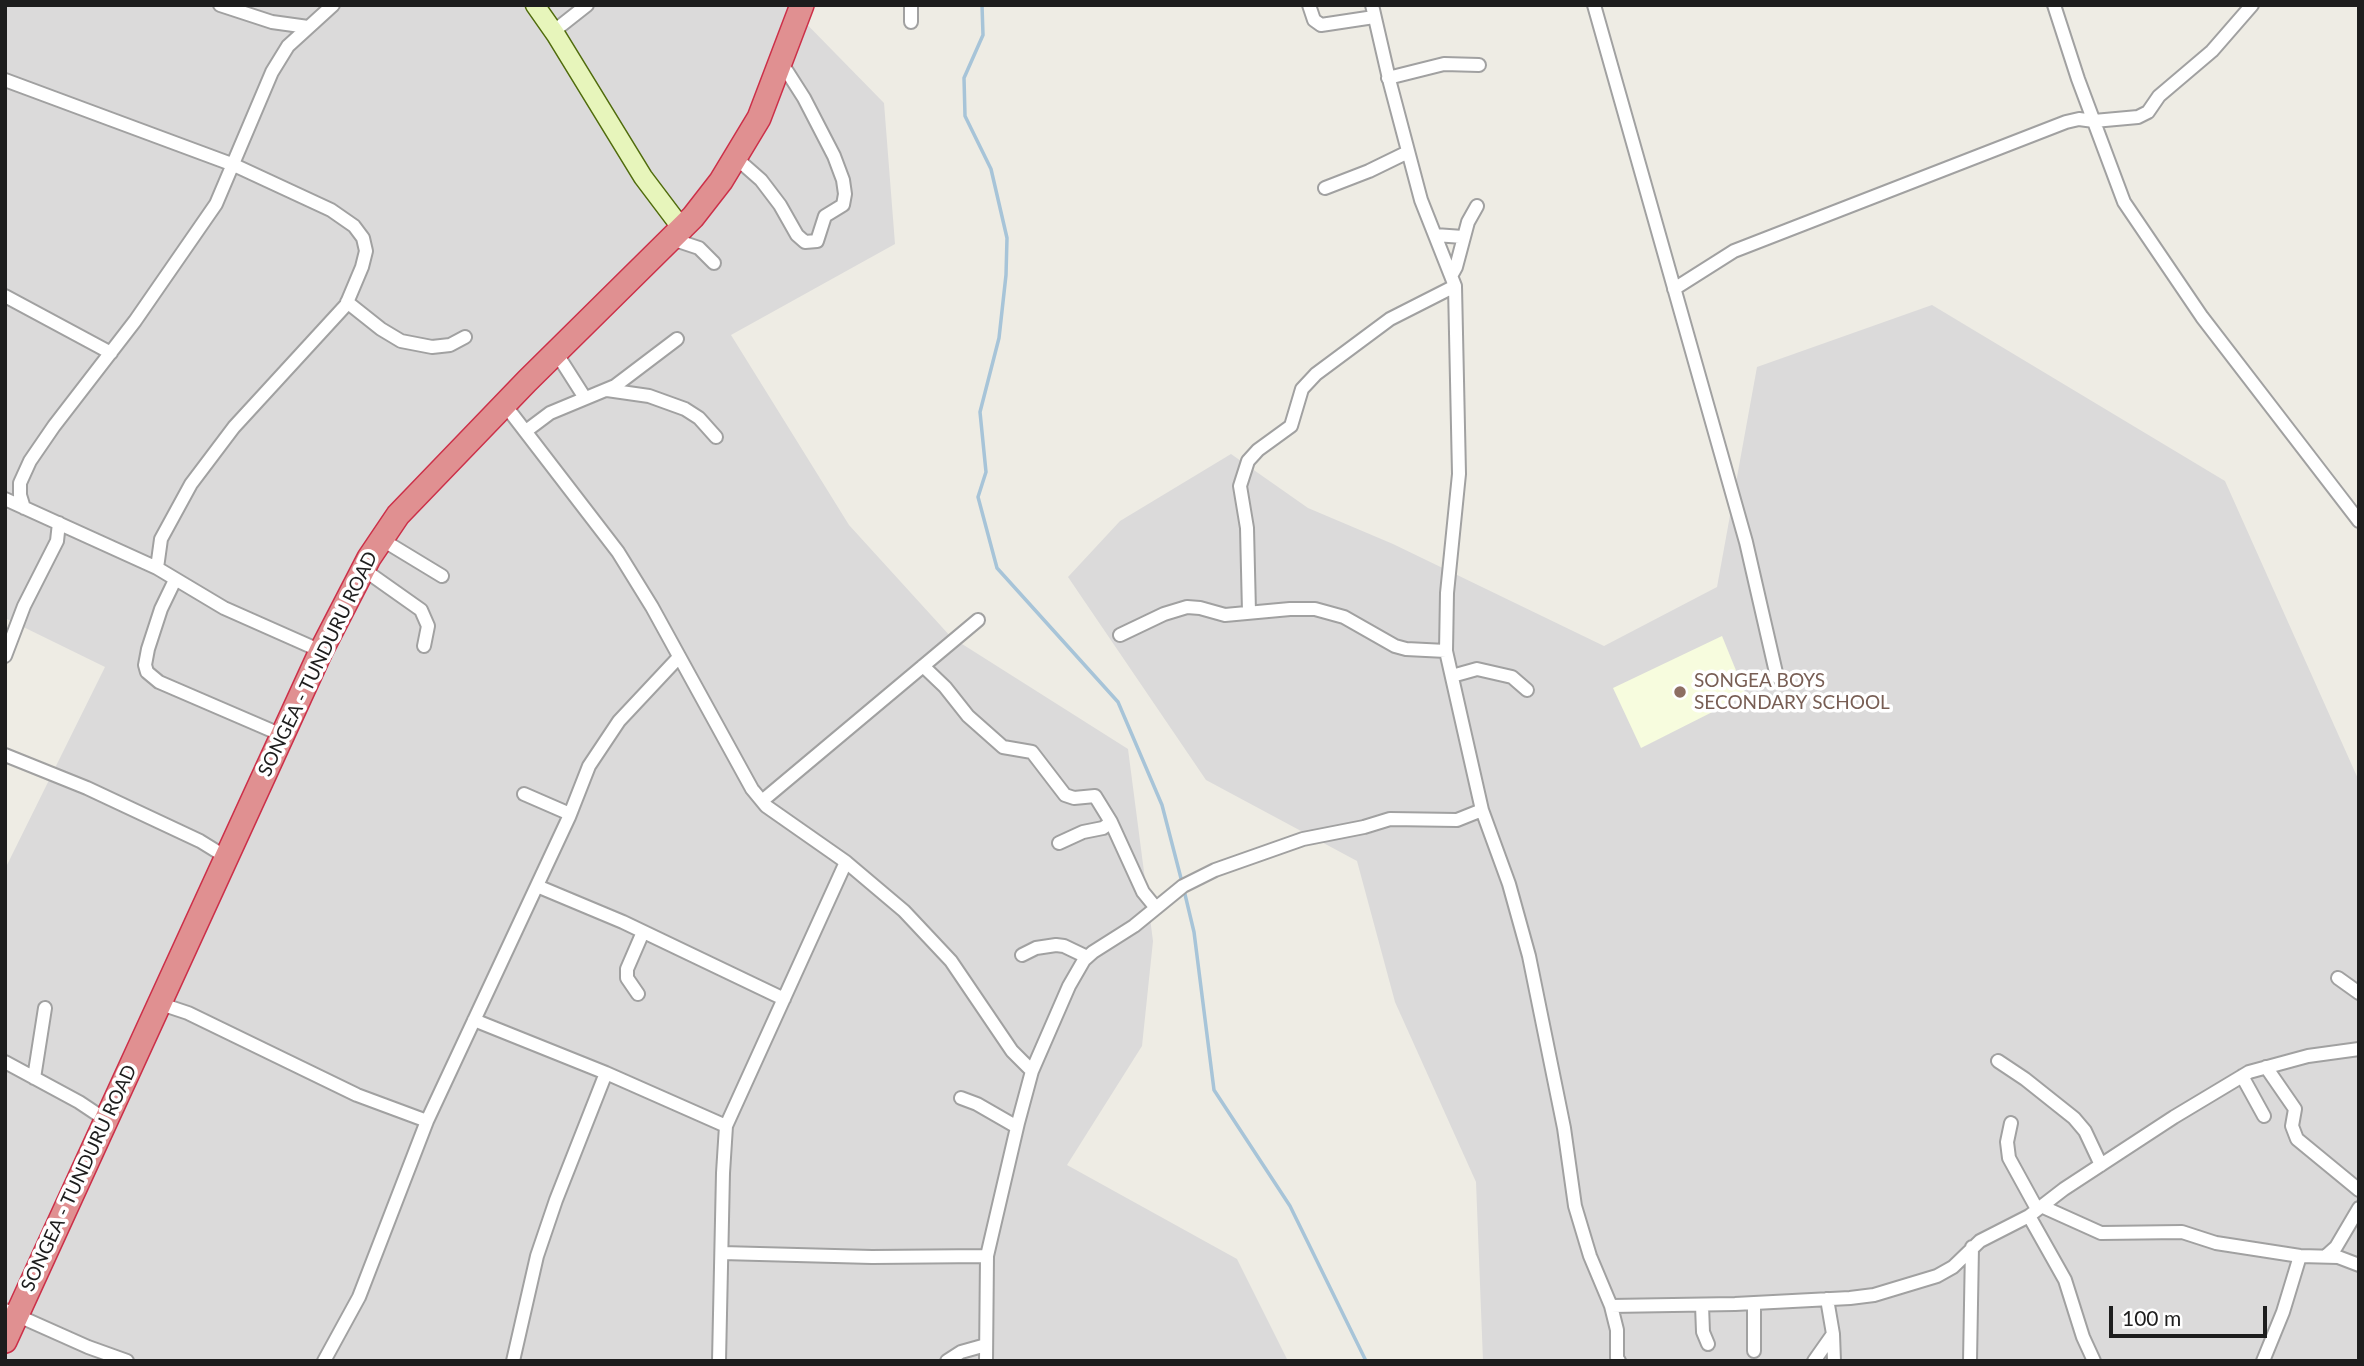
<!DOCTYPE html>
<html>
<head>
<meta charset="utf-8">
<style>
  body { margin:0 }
  #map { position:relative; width:2364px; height:1366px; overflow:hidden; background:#eeece4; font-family:Lato,sans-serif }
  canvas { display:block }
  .frame { position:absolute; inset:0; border:7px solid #1d1d1d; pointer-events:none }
  .scale { position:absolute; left:2109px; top:1306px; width:158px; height:32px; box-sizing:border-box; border:4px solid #1d1d1d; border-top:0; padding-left:9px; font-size:21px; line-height:24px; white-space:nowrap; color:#1d1d1d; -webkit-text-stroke:5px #fff; paint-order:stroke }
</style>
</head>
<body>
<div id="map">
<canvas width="2364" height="1366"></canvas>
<div class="frame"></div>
<div class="scale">100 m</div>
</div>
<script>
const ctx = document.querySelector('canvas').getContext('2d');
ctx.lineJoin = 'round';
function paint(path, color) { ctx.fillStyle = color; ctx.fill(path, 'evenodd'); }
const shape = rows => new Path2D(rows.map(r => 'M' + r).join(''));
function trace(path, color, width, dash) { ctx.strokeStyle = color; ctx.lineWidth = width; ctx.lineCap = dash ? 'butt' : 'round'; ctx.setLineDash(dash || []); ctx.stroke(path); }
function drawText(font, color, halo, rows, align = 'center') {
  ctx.font = font + ' Lato,sans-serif'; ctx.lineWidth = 7; ctx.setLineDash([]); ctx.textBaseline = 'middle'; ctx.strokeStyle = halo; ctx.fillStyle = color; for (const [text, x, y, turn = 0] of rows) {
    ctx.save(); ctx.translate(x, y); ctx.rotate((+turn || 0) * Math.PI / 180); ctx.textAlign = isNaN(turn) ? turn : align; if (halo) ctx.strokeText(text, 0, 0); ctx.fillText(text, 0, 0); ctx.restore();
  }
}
paint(shape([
  [5,5,788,5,884,103,895,244,731,335,849,525,951,637,1128,749,1153,941,1142,1046,1067,1165,1237,1259,1288,1361,5,1361,5,869,105,667,5,618],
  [1932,305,2225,481,2359,781,2359,1361,1483,1361,1476,1182,1395,1002,1357,861,1206,780,1068,577,1120,521,1231,454,1308,508,1393,544,1604,646,1717,587,1757,367]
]), '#dbdada');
paint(shape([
  [1722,636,1746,695,1641,748,1613,688]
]), '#f7fcde');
trace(shape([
  [982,5,983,35,964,78,965,116,991,169,1007,238,1006,275,999,338,980,412,986,472,978,497,997,568,1118,702,1162,805,1183,886,1194,932,1214,1090,1290,1206,1366,1361]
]), '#a7c4d8', 3.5);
const street = shape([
  [220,5,272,22,308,27],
  [1309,5,1314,20,1321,25,1374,17],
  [1372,5,1390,83,1421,200,1455,286,1459,474,1447,593,1446,651,1482,810,1509,884,1529,956,1564,1128,1575,1206,1590,1256,1611,1306,1617,1330,1617,1358,1619,1361],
  [1594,5,1746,542,1777,677],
  [2054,5,2078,79,2124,202,2202,317,2359,521],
  [911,22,911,5],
  [554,31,587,5],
  [1388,78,1444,64,1479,65],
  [5,80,234,165,331,210,354,226,363,238,366,251,362,267,346,305,234,427,191,484,161,539,157,568],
  [736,158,761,180,780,205,797,235,805,242,817,241,825,216,843,205,845,194,843,180,834,156,804,98,781,62],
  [1325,188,1369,171,1408,152],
  [1435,235,1463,237],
  [670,242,678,241,699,248,714,263],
  [1451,276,1456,267,1468,222,1477,206],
  [1674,289,1734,251,2066,122,2079,119,2094,121,2138,117,2148,112,2159,96,2212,51,2252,5],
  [5,296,111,353],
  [347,302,381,329,401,341,432,347,450,345,465,337],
  [557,354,585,398],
  [607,390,649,396,685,409,699,418,716,437],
  [505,405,618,552,652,607,752,789,766,806,846,862,904,911,951,961,1012,1051,1032,1071],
  [526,431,550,413,615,386,677,339],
  [5,499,157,568,224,608,321,651],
  [24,508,20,495,20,483,30,461,54,426,135,321,216,204,272,72,288,46,333,5],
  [381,539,442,576],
  [363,569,421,610,428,626,424,646],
  [175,580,161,609,148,649,145,665,147,672,159,682,282,735],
  [1249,612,1247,528,1240,486,1248,461,1258,450,1291,426,1302,389,1316,374,1390,319,1455,286],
  [1120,635,1164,614,1187,607,1200,608,1225,615,1290,609,1315,609,1344,617,1395,646,1406,649,1446,651],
  [5,656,24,606,57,541,59,523],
  [923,666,945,687,968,716,1003,747,1032,752,1065,795,1074,798,1095,796,1111,822,1143,892,1156,908],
  [1452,676,1477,669,1512,677,1527,690],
  [5,755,87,788,200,841,226,857],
  [524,794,570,814],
  [762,801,978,620],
  [1059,843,1083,832,1103,828,1111,822],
  [537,886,623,922,784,999],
  [1022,955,1036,948,1056,945,1064,946,1087,957],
  [2338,978,2359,993],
  [638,994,627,978,627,969,643,932],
  [158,1003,188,1013,357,1095,427,1121],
  [474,1020,606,1073,726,1126],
  [1998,1061,2025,1079,2074,1118,2085,1131,2101,1165],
  [5,1062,79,1102,106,1120],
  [2266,1067,2295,1109,2292,1126,2297,1139,2359,1190],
  [2242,1076,2264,1116],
  [34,1078,45,1008],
  [961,1098,977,1104,1017,1127],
  [2011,1123,2007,1142,2009,1158,2037,1209],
  [2041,1206,2101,1233,2182,1232,2216,1243,2300,1256,2338,1257,2359,1265],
  [2029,1216,2065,1280,2083,1337,2094,1361],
  [722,1253,872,1257,987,1256],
  [2326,1256,2336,1247,2359,1208],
  [1827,1299,1833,1334,1834,1361],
  [1754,1303,1754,1351],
  [1702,1305,1703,1332,1708,1344],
  [1611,1306,1735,1304,1850,1298,1874,1295,1937,1276,1953,1267,1980,1241,2029,1216,2064,1189,2174,1117,2249,1072,2308,1056,2359,1049],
  [5,1310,88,1347,127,1361],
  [324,1361,359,1297,427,1121,569,817,589,766,619,721,679,657],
  [513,1361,537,1256,556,1200,606,1073],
  [719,1361,723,1173,726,1126,846,862],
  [947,1361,961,1352,986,1345],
  [986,1361,987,1256,1018,1123,1032,1071,1069,986,1084,960,1093,952,1134,926,1183,886,1215,870,1303,839,1364,827,1390,819,1457,820,1482,810],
  [1814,1361,1833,1334],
  [1970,1361,1972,1247],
  [2263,1361,2283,1312,2300,1256]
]);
const secondary = shape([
  [535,5,556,35,643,177,683,230]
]);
const highway = shape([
  [5,1341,321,651,369,558,398,515,527,381,693,217,721,181,759,118,802,5]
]);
trace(street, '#a1a1a1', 16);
trace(secondary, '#506c0c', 21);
trace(highway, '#cc3049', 26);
trace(street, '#fff', 12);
trace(secondary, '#e7f5bb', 18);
trace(highway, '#e09091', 23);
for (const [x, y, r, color] of [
  [1680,692,7,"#8d6e63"]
]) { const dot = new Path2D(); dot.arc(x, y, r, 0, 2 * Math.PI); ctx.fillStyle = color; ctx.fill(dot); trace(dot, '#fff', 2.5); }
drawText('19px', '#1d1d1d', '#fff', [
  ["SONGEA - TUNDURU ROAD",318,664,-64],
  ["SONGEA - TUNDURU ROAD",79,1178,-65]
]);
drawText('19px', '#785e54', '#fff', [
  ["SONGEA BOYS",1694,681],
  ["SECONDARY SCHOOL",1694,703]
], 'left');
</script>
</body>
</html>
